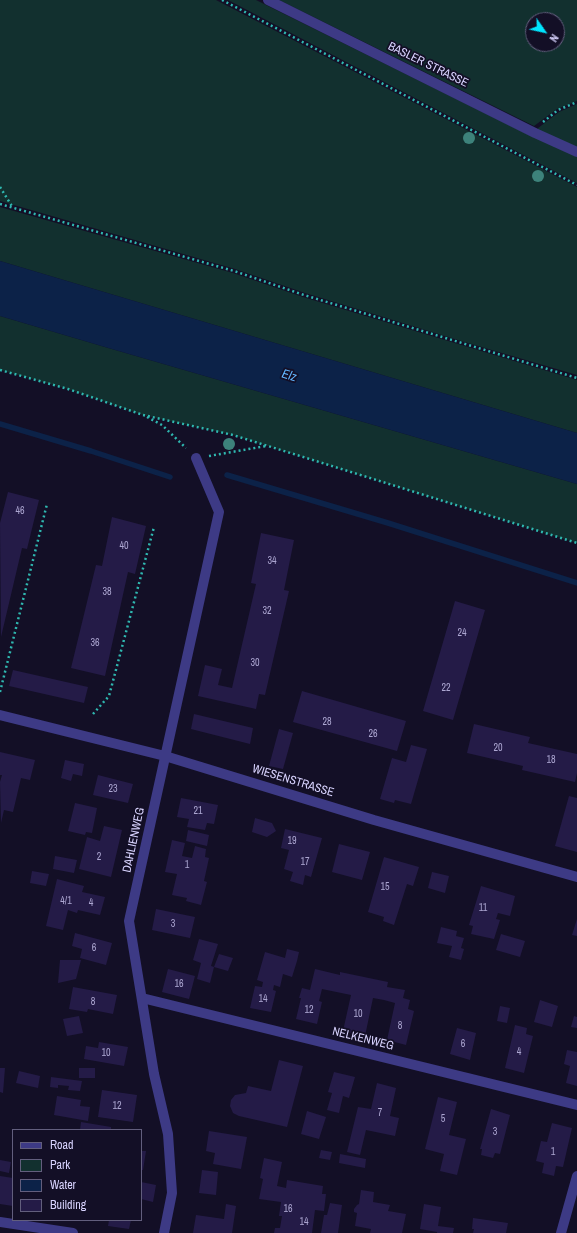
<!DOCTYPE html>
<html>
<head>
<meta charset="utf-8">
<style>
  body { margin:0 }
  #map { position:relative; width:577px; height:1233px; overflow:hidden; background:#130f26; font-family:"Archivo Narrow",sans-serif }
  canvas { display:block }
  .legend { position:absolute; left:12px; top:1129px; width:130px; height:92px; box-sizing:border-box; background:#130f26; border:1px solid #625e7d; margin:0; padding:5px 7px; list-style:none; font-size:12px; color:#d9d4ff }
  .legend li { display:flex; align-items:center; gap:8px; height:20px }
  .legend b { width:20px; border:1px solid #625e7d }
  .north { position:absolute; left:525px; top:12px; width:40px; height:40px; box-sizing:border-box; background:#130f26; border:1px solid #625e7d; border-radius:50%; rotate:124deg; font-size:11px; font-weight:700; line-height:16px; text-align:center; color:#d9d4ff }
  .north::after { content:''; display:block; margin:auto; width:14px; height:18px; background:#00e5ff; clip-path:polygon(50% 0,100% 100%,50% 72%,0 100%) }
</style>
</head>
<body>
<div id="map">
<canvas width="577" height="1233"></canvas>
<ul class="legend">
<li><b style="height:5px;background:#3d3a85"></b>Road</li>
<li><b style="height:11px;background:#12302f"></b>Park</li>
<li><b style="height:11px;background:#0c2248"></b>Water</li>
<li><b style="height:11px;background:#241b47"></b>Building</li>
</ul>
<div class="north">N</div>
</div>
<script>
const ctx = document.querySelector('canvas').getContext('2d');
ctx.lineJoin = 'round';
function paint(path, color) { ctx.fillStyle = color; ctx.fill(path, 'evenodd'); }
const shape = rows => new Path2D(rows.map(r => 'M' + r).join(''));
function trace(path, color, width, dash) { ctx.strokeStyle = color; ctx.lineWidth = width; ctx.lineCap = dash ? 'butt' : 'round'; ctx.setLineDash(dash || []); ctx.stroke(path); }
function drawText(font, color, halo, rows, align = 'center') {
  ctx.font = font + ' "Archivo Narrow",sans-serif'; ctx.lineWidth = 3.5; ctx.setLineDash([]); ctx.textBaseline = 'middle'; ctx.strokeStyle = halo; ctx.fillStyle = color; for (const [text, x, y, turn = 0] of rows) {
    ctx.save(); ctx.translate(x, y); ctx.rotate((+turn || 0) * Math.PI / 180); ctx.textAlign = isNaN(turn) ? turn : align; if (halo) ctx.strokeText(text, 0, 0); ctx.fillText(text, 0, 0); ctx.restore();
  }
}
paint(shape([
  [0,0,216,0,577,187,577,375,461,341,305,293,235,269,0,201],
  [228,0,256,0,529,135,559,112,577,104,577,183],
  [279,0,577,0,577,101,557,109,534,126],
  [533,20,557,20,557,44,533,44],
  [0,207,233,273,303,297,577,380,577,433,0,261],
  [0,316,105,347,577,484,577,543,233,435,143,415,68,389,0,370]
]), '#12302f');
paint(shape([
  [0,261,577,433,577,484,105,347,0,316]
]), '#0c2248');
trace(shape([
  [0,424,91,451,170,477],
  [227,475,388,523,577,583]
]), '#0c2248', 5.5);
paint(shape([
  [8,492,39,500,27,549,22,548,1,637,0,523],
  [112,517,146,526,135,574,128,572,105,676,71,668,96,565,102,566],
  [261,533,294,540,284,590,289,591,265,695,259,694,256,709,198,696,205,665,222,669,218,685,232,688,256,584,251,583],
  [455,601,485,610,453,720,423,711],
  [13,670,88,687,84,703,9,686],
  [302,691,406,721,397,751,293,722],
  [194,714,253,728,250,744,191,729],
  [474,724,530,737,528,743,577,754,577,773,575,782,522,770,523,766,467,753],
  [279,729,293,733,283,769,269,766],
  [411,745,427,749,411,804,395,800,394,803,380,799,392,758,406,762],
  [0,752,35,760,30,780,21,778,13,812,4,810,1,823,0,782,2,775,0,775],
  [65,760,84,764,82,776,73,774,71,781,61,778],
  [98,775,133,784,128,803,93,795],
  [569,796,577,798,577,852,555,846],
  [181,798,218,805,214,824,207,823,205,830,187,827,189,819,177,817],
  [75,803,97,808,92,833,86,832,85,835,68,831],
  [255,818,272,823,276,831,267,837,252,832],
  [104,826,122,830,111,877,79,869,87,837,100,841],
  [285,829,322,838,311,877,305,875,303,885,290,881,293,872,284,869,289,850,281,848],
  [188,830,209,835,207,846,186,841],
  [172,840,185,843,182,856,192,858,195,846,206,849,205,857,209,858,204,881,207,882,201,905,186,901,187,898,172,895,177,874,165,872],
  [339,844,370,852,362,880,332,872],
  [55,856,77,860,74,873,53,869],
  [384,857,419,867,413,886,407,884,394,925,383,921,384,917,368,912],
  [32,871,49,874,46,886,30,883],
  [432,872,449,876,445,893,428,888],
  [57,879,84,886,82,892,105,897,100,915,78,910,77,913,68,910,63,930,46,926],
  [481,886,515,896,510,916,498,913,496,919,500,920,494,939,471,934,473,926,469,925],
  [156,909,195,917,190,938,152,930],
  [577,919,577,936,572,935],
  [441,927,457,931,456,936,464,938,461,948,464,949,461,960,449,957,452,946,437,943],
  [75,933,112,943,106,965,80,958,82,949,72,946],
  [501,934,525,941,520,957,496,950],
  [199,939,218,944,211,966,214,967,219,954,233,958,228,971,214,967,210,983,197,979,201,963,193,960],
  [287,949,299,952,297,961,292,977,283,974,280,987,274,985,273,990,276,991,271,1012,250,1008,255,986,262,987,263,982,257,980,265,952,285,958],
  [60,960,81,960,76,979,58,983],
  [168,969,195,976,189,999,162,992],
  [315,969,340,975,340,972,388,982,387,987,405,990,403,998,410,1000,408,1009,414,1011,406,1045,387,1040,395,1003,384,1000,373,998,365,1036,343,1031,351,995,322,989,319,1001,322,1002,317,1024,296,1019,301,998,299,998,302,988,310,990],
  [73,987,117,995,113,1014,88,1009,87,1012,69,1009],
  [540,1000,558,1006,552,1027,534,1022],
  [500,1006,510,1008,507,1023,497,1021],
  [79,1016,83,1033,67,1036,63,1019],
  [574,1016,577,1017,577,1028,571,1027],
  [515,1025,527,1028,526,1034,533,1036,524,1073,505,1068],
  [457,1028,476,1033,470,1060,450,1054],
  [99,1042,128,1047,124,1066,84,1059,86,1046,98,1048],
  [567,1050,577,1052,577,1086,566,1083,570,1066,564,1064],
  [279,1060,303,1066,287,1127,239,1116,233,1113,230,1106,231,1100,235,1095,246,1093,248,1086,271,1091],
  [0,1068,5,1068,3,1093,0,1092],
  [79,1068,95,1068,95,1078,79,1078],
  [19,1071,40,1076,38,1088,16,1083],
  [334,1072,355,1077,349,1098,343,1096,339,1113,327,1110,332,1093,328,1092],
  [51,1077,82,1081,80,1091,68,1090,69,1086,58,1085,58,1088,50,1087],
  [377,1083,396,1088,390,1116,399,1118,395,1136,366,1130,360,1155,347,1152,358,1107,371,1109],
  [102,1090,137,1095,133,1122,98,1117],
  [57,1096,81,1100,80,1106,90,1107,88,1121,54,1115],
  [438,1097,457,1102,449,1135,466,1139,457,1175,440,1171,444,1154,425,1149],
  [491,1109,510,1115,500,1154,495,1153,493,1158,481,1155,482,1149,480,1149],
  [307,1111,326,1117,319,1139,301,1134],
  [81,1122,111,1127,111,1130,80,1130],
  [552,1123,572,1128,563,1167,556,1166,554,1176,542,1173,544,1163,536,1161,541,1141,547,1142],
  [209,1131,247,1137,241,1169,213,1164,215,1153,206,1151],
  [321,1150,332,1152,330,1160,319,1158],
  [141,1151,146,1151,143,1170,141,1170],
  [340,1154,366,1159,365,1168,339,1163],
  [264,1158,282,1162,277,1186,286,1188,287,1180,323,1186,322,1194,326,1194,324,1211,315,1210,312,1233,274,1233,275,1228,280,1228,282,1216,279,1216,281,1202,259,1199,263,1179,260,1178],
  [0,1160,11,1162,9,1173,0,1171],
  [202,1170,218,1172,216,1195,199,1193],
  [0,1176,13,1178,13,1206,0,1204],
  [141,1182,156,1185,153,1202,141,1199],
  [361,1190,374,1192,373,1202,390,1205,388,1211,406,1214,402,1233,370,1233,371,1229,355,1226,357,1213,354,1212,354,1209,357,1205,359,1204],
  [330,1203,342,1205,338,1233,321,1233,324,1215,327,1215],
  [226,1204,236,1206,232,1233,193,1233,196,1215,224,1219],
  [424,1204,441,1207,438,1226,454,1228,453,1233,437,1233,437,1232,420,1229],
  [473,1218,508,1223,506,1233,473,1233,474,1229,472,1229],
  [109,1220,131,1220,129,1229,108,1226]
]), '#241b47');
trace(shape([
  [222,0,577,185],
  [543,122,558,110,577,102],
  [0,187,13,208],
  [0,204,234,271,304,295,577,378],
  [0,370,68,389,143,415,233,435,577,543],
  [147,417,162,425,186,448],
  [209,456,266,446],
  [0,692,47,504],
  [93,714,109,696,154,527]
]), '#2fb8b0', 2.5, [2, 3]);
trace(shape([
  [0,715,165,756,374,820,577,877],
  [142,998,577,1105],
  [0,1222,73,1233],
  [164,1233,172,1193,168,1134,154,1074,129,921,219,512,196,458],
  [561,1233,577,1176]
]), '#3d3a85', 10);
trace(shape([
  [268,0,535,133,577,152]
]), '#3d3a85', 10);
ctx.fillStyle = '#3d827b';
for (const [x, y] of [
  [469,138],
  [538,176],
  [229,444]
]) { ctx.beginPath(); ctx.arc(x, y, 6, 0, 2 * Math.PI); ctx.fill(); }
drawText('10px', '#aca6d1', null, [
  ["46",20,511],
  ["40",124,546],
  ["34",272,561],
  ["38",107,592],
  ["32",267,611],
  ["24",462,633],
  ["36",95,643],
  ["30",255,663],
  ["22",446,688],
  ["28",327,722],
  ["26",373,734],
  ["20",498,748],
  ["18",551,760],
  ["23",113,789],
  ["21",198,811],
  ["19",292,841],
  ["2",99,857],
  ["17",305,862],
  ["1",187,865],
  ["15",385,887],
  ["4/1",66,901],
  ["4",91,903],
  ["11",483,908],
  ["3",173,924],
  ["6",94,948],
  ["16",179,984],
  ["14",263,999],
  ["8",93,1002],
  ["12",309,1010],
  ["10",358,1014],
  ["8",400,1026],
  ["6",463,1044],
  ["4",519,1052],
  ["10",106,1053],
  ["12",117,1106],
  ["7",380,1113],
  ["5",443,1119],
  ["3",495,1132],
  ["1",553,1152],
  ["16",288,1209],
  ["14",304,1222]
]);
drawText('12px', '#d9d4ff', '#130f26', [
  ["BASLER STRASSE",428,65,26],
  ["WIESENSTRASSE",293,781,17],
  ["DAHLIENWEG",134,840,-78],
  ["NELKENWEG",363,1039,14]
]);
drawText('italic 13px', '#62b6ff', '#130f26', [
  ["Elz",289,376,16]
]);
</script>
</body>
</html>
